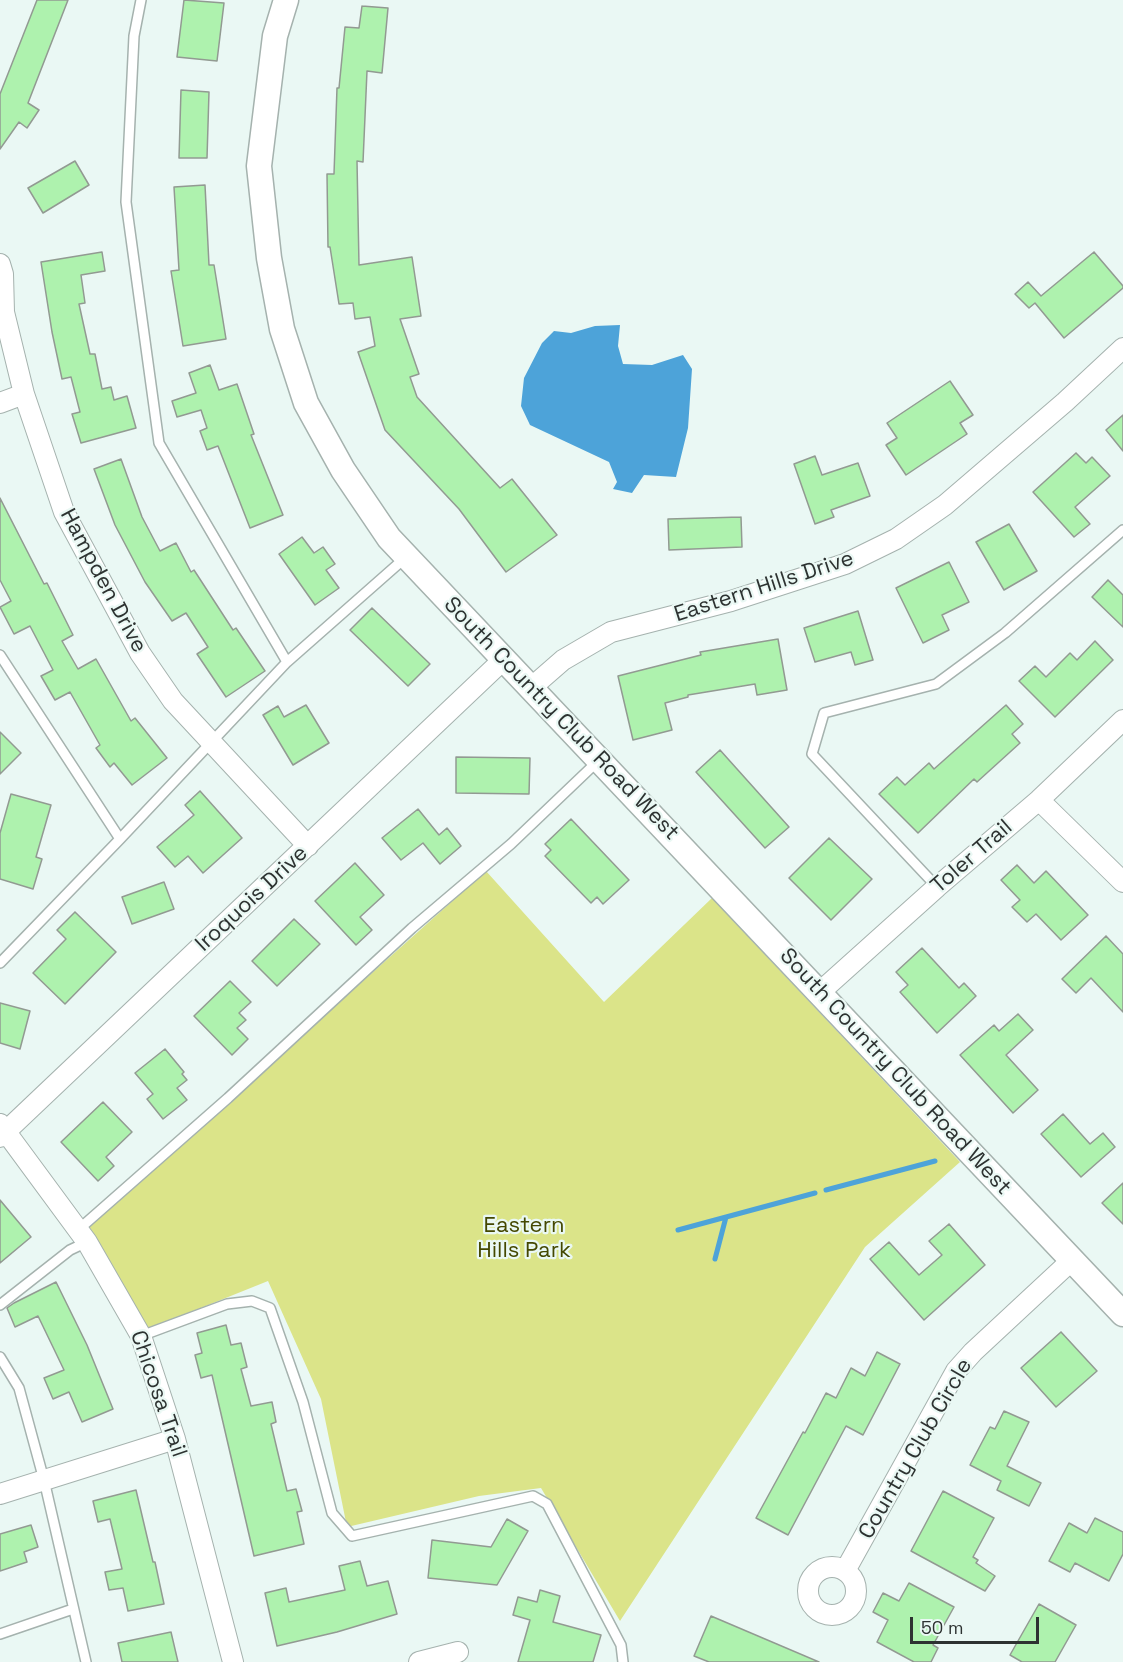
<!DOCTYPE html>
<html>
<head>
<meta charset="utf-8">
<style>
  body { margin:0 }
  #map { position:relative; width:1123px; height:1662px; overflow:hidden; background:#eaf8f4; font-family:"Space Grotesk",sans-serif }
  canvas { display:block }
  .scale { position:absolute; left:910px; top:1617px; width:129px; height:27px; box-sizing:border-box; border:3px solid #2d3231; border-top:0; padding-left:8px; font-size:18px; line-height:21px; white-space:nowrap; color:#2d3231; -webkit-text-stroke:4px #eaf8f4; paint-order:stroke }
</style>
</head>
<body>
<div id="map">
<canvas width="1123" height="1662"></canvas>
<div class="scale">50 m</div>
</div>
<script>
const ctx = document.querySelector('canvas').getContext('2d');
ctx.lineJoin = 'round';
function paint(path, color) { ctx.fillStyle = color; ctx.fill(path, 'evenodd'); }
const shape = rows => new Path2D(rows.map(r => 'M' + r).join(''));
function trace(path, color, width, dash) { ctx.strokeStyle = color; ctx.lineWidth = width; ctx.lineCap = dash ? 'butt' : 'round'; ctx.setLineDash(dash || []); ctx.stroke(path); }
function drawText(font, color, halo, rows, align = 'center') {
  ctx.font = font + ' "Space Grotesk",sans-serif'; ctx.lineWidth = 4.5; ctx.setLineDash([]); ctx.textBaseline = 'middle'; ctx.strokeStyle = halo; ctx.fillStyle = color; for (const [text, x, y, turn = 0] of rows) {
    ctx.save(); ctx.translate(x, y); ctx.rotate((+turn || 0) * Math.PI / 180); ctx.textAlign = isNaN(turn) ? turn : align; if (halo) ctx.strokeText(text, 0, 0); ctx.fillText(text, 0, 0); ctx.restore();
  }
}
paint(shape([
  [486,871,604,1002,712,898,960,1162,865,1247,620,1621,541,1488,479,1496,347,1527,321,1399,268,1281,146,1330,89,1226]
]), '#dbe489');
paint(shape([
  [620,325,618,346,623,364,652,365,683,355,692,369,688,428,676,477,644,475,632,493,613,489,617,482,609,462,530,425,521,406,524,378,542,343,554,331,571,333,595,326]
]), '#4da3d9');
trace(shape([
  [826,1190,935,1161],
  [678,1230,815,1193],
  [715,1259,726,1217]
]), '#4da3d9', 5);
const building = shape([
  [37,0,68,0,28,103,39,110,27,128,19,122,0,149,0,94,37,0],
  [184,0,224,3,217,61,177,57,184,0],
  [362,6,388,8,382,73,367,71,363,162,357,161,359,265,412,257,421,316,400,319,419,374,410,377,417,397,500,488,512,479,557,535,506,572,459,509,385,430,358,352,375,346,370,317,355,319,353,303,339,304,330,247,328,247,327,174,334,174,337,88,339,88,345,27,359,28,362,6],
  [181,90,209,92,207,158,179,158,181,90],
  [75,161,89,185,43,213,28,188,75,161],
  [205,185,209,265,214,265,226,339,183,346,171,271,179,270,174,187,205,185],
  [102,252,105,271,81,275,85,303,79,304,90,354,95,354,102,389,111,387,114,400,127,396,136,428,81,443,72,414,80,412,71,377,62,379,52,332,41,262,102,252],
  [1094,252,1123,286,1123,288,1064,338,1035,303,1029,308,1015,294,1028,282,1041,296,1094,252],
  [210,365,219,390,237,384,254,434,251,435,283,515,250,528,218,446,207,450,200,431,207,428,201,410,177,417,172,401,196,393,189,373,210,365],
  [950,381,973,415,960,423,967,434,906,475,886,445,897,438,887,423,950,381],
  [1123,415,1123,451,1106,430,1123,415],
  [1076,453,1086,463,1092,457,1110,476,1075,507,1090,524,1074,537,1033,492,1076,453],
  [815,456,822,475,858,463,870,496,831,510,834,517,815,524,794,464,815,456],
  [121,459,142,517,160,551,176,543,191,572,194,570,233,630,236,628,265,671,226,697,197,654,208,647,186,613,172,621,145,582,115,525,94,469,121,459],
  [0,498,44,584,47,583,73,635,62,641,78,669,96,659,131,721,135,718,167,758,132,785,114,763,110,767,96,748,100,745,70,692,55,700,41,676,53,670,30,626,14,634,0,607,11,601,0,580,0,498],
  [741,517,742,547,669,550,668,519,741,517],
  [1009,524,1037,571,1004,590,976,542,1009,524],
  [302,537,314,553,323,547,335,564,326,570,339,588,315,605,279,554,302,537],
  [949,562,969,602,942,615,949,630,923,643,896,588,949,562],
  [1108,580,1123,595,1123,627,1092,597,1108,580],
  [372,608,430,664,408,686,350,630,372,608],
  [858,611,873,660,855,665,851,652,815,662,804,628,858,611],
  [778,639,787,690,757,695,755,684,688,695,688,697,665,703,672,730,633,740,618,676,701,655,700,652,778,639],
  [1095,641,1113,660,1055,717,1019,681,1035,666,1046,677,1070,653,1077,660,1095,641],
  [306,705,329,743,293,765,263,715,278,706,284,717,306,705],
  [1006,705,1023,724,1012,734,1020,743,977,782,974,779,918,833,879,794,897,777,905,785,929,763,934,769,1006,705],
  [0,732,21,753,0,774,0,732],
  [720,750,789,827,765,848,696,772,720,750],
  [456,757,530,758,529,794,456,793,456,757],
  [200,791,242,838,203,873,188,856,175,867,157,847,194,815,185,805,200,791],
  [11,794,51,805,36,857,42,859,33,889,0,879,0,833,11,794],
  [418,809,439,835,447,828,461,846,440,864,423,843,401,860,382,838,418,809],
  [571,819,629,880,603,904,597,897,591,903,545,856,551,850,545,844,571,819],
  [829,838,872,879,831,920,789,878,829,838],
  [355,863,384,895,360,917,372,930,356,945,315,901,355,863],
  [1017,865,1034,883,1046,871,1088,915,1061,940,1036,914,1027,922,1012,907,1020,900,1001,880,1017,865],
  [164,882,174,909,132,924,122,897,164,882],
  [75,912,116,952,65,1004,33,973,66,939,57,930,75,912],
  [294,919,320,944,277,986,252,961,294,919],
  [1106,936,1123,954,1123,1012,1091,978,1076,993,1062,979,1106,936],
  [922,948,959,988,964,983,976,996,937,1033,900,992,908,985,896,972,922,948],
  [230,981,251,1002,239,1013,246,1020,237,1028,248,1039,232,1055,194,1016,230,981],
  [0,1003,30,1011,20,1049,0,1043,0,1003],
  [1018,1014,1033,1030,1006,1055,1038,1090,1013,1113,960,1055,994,1025,999,1031,1018,1014],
  [165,1049,184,1072,182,1074,187,1080,177,1088,187,1100,163,1119,147,1099,153,1094,135,1073,165,1049],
  [103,1102,132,1132,106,1157,114,1166,98,1181,61,1142,103,1102],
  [1063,1114,1090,1144,1103,1133,1115,1147,1081,1177,1041,1134,1063,1114],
  [1123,1183,1123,1224,1102,1203,1123,1183],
  [0,1200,31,1237,0,1263,0,1200],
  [949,1224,985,1265,924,1320,870,1259,889,1242,919,1275,942,1255,929,1241,949,1224],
  [56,1282,87,1345,113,1409,82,1422,69,1392,53,1399,44,1378,64,1370,38,1316,15,1327,7,1308,14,1303,56,1282],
  [226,1325,231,1345,241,1343,247,1367,241,1369,251,1406,272,1402,276,1422,271,1424,287,1491,296,1489,302,1511,297,1512,304,1544,254,1556,212,1375,201,1378,195,1355,202,1353,197,1333,226,1325],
  [1061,1332,1097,1371,1056,1407,1021,1368,1061,1332],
  [877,1352,900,1364,863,1435,846,1426,788,1535,756,1518,803,1432,805,1433,826,1393,836,1398,851,1368,865,1376,877,1352],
  [1004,1411,1029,1422,1007,1466,1041,1483,1029,1506,997,1490,1001,1481,970,1465,990,1427,995,1429,1004,1411],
  [136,1490,153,1562,155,1562,164,1604,128,1611,123,1588,109,1590,105,1572,122,1569,110,1519,98,1522,93,1501,136,1490],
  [943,1491,994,1518,973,1557,978,1560,976,1563,995,1576,985,1591,911,1551,943,1491],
  [1095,1518,1123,1532,1123,1554,1109,1581,1075,1563,1070,1572,1049,1561,1069,1523,1087,1533,1095,1518],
  [507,1519,528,1531,497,1585,428,1578,432,1540,491,1547,507,1519],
  [31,1525,38,1547,24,1552,27,1562,0,1571,0,1534,31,1525],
  [360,1561,367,1586,388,1581,397,1614,337,1632,277,1646,265,1593,286,1588,289,1602,345,1590,339,1566,360,1561],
  [909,1583,954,1607,933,1645,938,1648,931,1662,914,1662,877,1642,888,1620,873,1612,883,1593,899,1601,909,1583],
  [540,1590,560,1596,553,1622,601,1635,593,1662,518,1662,530,1620,513,1615,518,1597,537,1602,540,1590],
  [1039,1604,1076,1625,1055,1662,1022,1662,1010,1655,1039,1604],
  [711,1616,819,1662,709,1662,694,1656,711,1616],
  [171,1632,178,1662,122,1662,118,1643,171,1632]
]);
paint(building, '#aef2ae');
trace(building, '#929a92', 1.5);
const service = shape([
  [141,0,134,36,126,202,159,443,287,662],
  [0,655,120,839],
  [937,887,812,754,824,713,936,684,1005,633,1123,530],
  [0,963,120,839,287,662,405,558],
  [78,1230,228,1098,412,928,511,844,598,761],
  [0,1305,70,1250,87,1242],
  [141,1336,227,1304,252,1301,270,1308,303,1402,332,1513,352,1536,533,1496,547,1504,621,1645,623,1662],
  [0,1357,19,1388,44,1480,86,1662],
  [0,1634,73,1609]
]);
const minor = shape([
  [0,264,3,274,4,312,24,394,64,512,140,653,173,701,308,846],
  [0,403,24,394],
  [532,687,563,660,611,632,731,601,845,564,896,539,945,505,1065,402,1123,348],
  [1039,800,1123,882],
  [820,992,937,887,1039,800,1123,720],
  [0,1124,87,1242,141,1336,175,1439,233,1662],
  [0,1137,504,659],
  [0,1494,175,1439],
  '808 1591a24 24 0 1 1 48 0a24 24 0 1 1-48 0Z',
  [845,1571,956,1371,973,1352,1072,1260],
  [419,1662,458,1652]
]);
const tertiary = shape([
  [286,0,275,36,259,166,269,258,282,329,306,403,343,470,389,538,1123,1314]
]);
trace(service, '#a5b2ae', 12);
trace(minor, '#a5b2ae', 22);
trace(tertiary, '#a5b2ae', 27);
trace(service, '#fff', 9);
trace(minor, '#fff', 20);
trace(tertiary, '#fff', 24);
drawText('22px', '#2d3231', '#eaf8f4', [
  ["Hampden Drive",103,581,62],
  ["Eastern Hills Drive",764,587,-18],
  ["South Country Club Road West",561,719,46],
  ["Toler Trail",972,857,-41],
  ["Iroquois Drive",252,899,-43],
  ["South Country Club Road West",895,1072,47],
  ["Chicosa Trail",158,1394,71],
  ["Country Club Circle",916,1449,-60]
]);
drawText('22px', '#444800', '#eaf8f4', [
  ["Eastern",524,1226],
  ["Hills Park",524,1251]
]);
</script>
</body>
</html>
